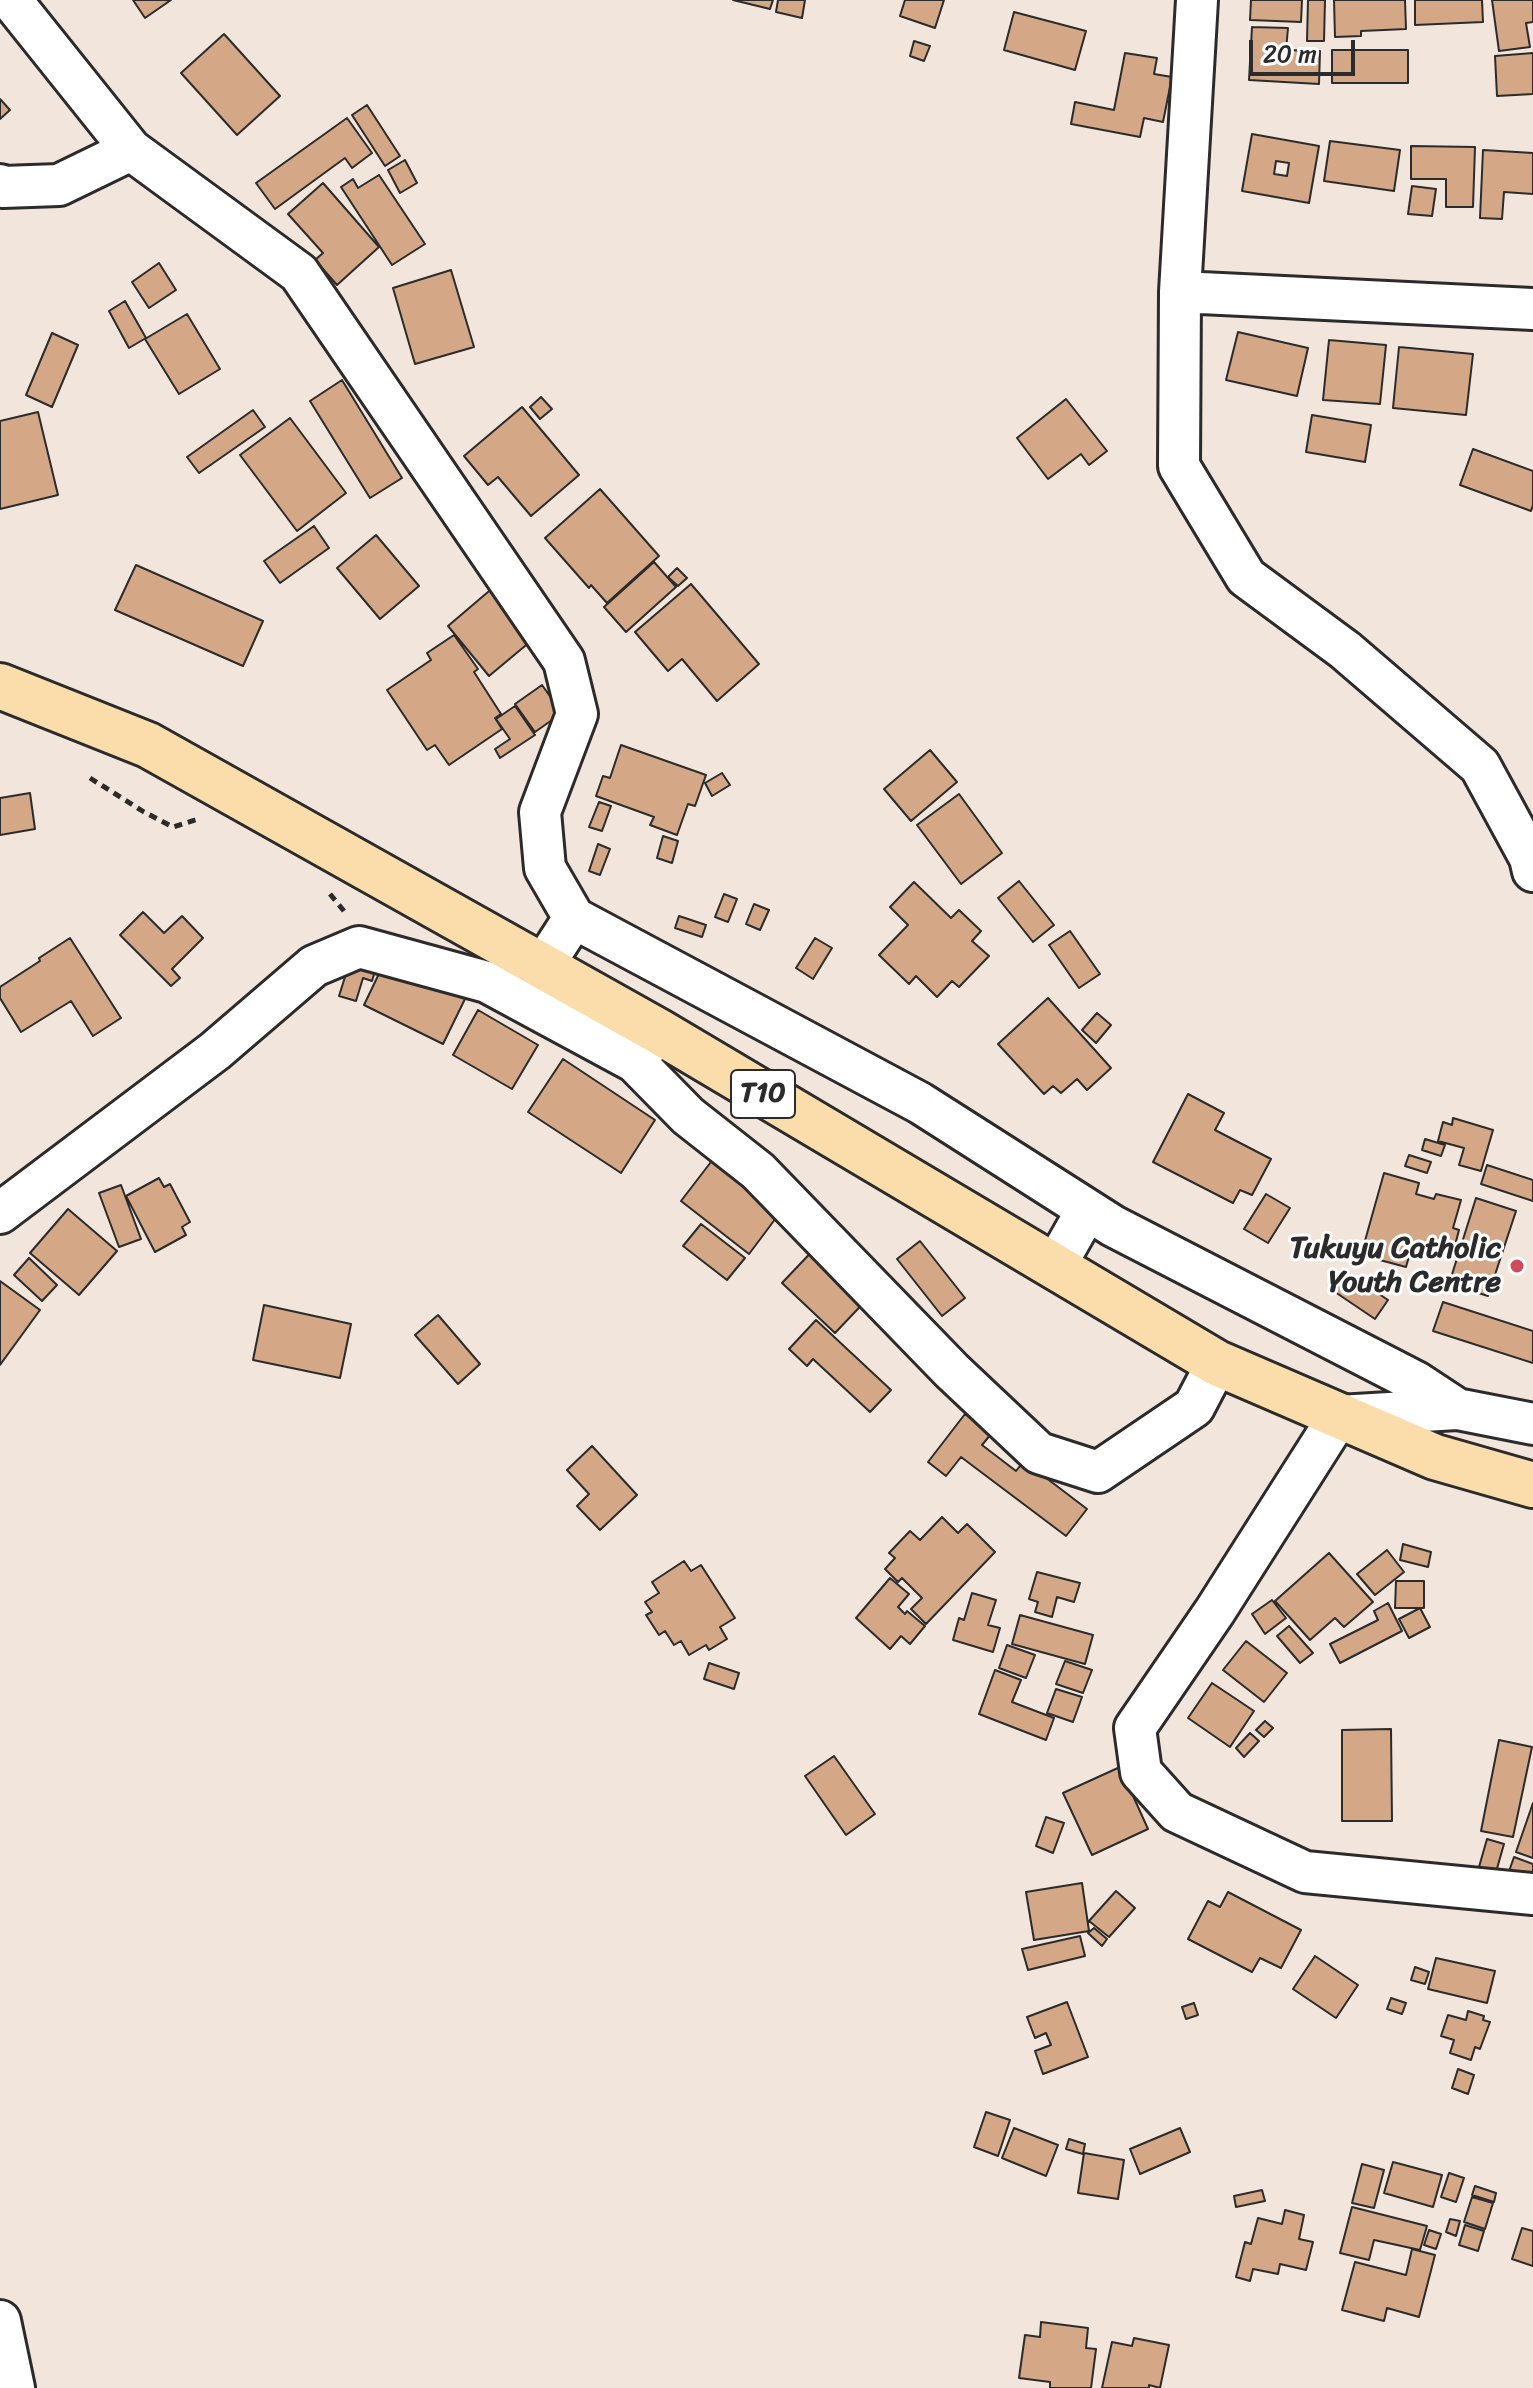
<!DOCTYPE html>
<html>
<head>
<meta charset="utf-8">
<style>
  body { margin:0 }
  #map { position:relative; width:1533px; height:2388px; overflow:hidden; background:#f2e5db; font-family:Sriracha,sans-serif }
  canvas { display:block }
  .scale { position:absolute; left:1249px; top:40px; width:106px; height:36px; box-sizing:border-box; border:4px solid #2b2b2b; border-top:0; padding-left:10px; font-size:24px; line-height:28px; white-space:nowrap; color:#2b2b2b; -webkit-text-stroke:6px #fff; paint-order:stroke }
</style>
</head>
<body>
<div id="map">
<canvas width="1533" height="2388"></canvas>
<div class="scale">20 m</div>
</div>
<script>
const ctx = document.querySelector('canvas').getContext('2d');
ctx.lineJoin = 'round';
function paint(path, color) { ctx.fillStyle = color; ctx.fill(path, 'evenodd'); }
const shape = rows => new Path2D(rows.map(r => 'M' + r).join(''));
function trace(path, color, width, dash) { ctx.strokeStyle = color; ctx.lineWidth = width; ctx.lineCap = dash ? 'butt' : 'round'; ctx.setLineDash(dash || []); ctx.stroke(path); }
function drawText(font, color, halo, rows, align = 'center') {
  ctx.font = font + ' Sriracha,sans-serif'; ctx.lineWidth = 6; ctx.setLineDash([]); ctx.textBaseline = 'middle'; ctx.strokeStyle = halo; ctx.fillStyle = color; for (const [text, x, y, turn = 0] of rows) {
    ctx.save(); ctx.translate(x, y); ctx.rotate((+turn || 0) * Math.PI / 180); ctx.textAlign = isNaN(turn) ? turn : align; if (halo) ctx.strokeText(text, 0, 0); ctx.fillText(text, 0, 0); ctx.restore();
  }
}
const building = shape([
  [133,0,171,0,145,18,133,0],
  [733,0,773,0,770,9,733,0],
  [778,0,805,0,802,18,776,12,778,0],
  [905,0,944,0,935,28,900,16,905,0],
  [1251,0,1302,0,1301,22,1250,20,1251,0],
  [1308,0,1325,0,1324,41,1307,41,1308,0],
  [1334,0,1405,0,1406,29,1361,31,1361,36,1335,37,1334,0],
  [1415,0,1482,0,1483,22,1415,25,1415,0],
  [1492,0,1533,0,1533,22,1526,23,1530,47,1499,51,1492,0],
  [1014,12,1086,31,1075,70,1004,50,1014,12],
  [1252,27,1288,28,1286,50,1320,51,1319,84,1249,80,1252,27],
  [224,34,280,96,237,135,181,73,224,34],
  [914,41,930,46,924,61,910,56,914,41],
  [1332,50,1408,50,1408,83,1332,83,1332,50],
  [1125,53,1157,58,1154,74,1172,77,1163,122,1144,118,1140,137,1071,124,1075,102,1114,110,1125,53],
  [1533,53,1533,94,1497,96,1495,56,1533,53],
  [0,99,10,110,0,119,0,99],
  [367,105,400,156,385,166,352,115,367,105],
  [347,118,372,153,352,168,345,158,275,209,256,183,347,118],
  [1252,134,1319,146,1309,203,1242,191,1252,134],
  [1276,161,1289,163,1287,176,1274,174,1276,161],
  [1330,141,1400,150,1394,191,1324,181,1330,141],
  [1411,146,1475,147,1473,207,1446,207,1446,179,1411,179,1411,146],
  [1483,150,1533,153,1533,194,1504,192,1502,219,1480,218,1483,150],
  [405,160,417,183,400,193,388,170,405,160],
  [379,175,425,244,392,265,341,187,353,179,358,188,379,175],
  [323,183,379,247,337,285,315,260,323,253,288,214,323,183],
  [1412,186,1436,189,1432,216,1408,214,1412,186],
  [159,263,176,290,149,308,132,282,159,263],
  [451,270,474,347,415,364,393,288,451,270],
  [125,301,146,338,129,348,109,311,125,301],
  [187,314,220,369,179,394,145,339,187,314],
  [1238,332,1308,348,1297,396,1226,380,1238,332],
  [52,333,78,345,52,407,26,395,52,333],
  [1329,340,1386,345,1380,404,1323,400,1329,340],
  [1399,347,1473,354,1466,415,1393,408,1399,347],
  [342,380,402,478,370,498,310,401,342,380],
  [541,397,552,409,540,419,530,407,541,397],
  [1066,399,1107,451,1089,465,1081,454,1048,479,1017,438,1066,399],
  [522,407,579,475,531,516,498,477,488,485,464,456,522,407],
  [253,410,265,427,199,473,187,457,253,410],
  [38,412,58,495,0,509,0,421,38,412],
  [1312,415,1371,425,1365,462,1306,452,1312,415],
  [290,418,346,493,297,531,240,455,290,418],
  [1473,449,1533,471,1533,505,1531,511,1460,485,1473,449],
  [600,489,659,556,607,603,591,585,589,588,545,538,600,489],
  [314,526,329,548,280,583,264,561,314,526],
  [376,535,419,586,380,619,337,568,376,535],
  [654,562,676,587,626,632,604,607,654,562],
  [136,565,263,621,243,666,115,610,136,565],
  [677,568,687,578,678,586,668,577,677,568],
  [691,584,759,664,717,701,682,659,668,671,635,632,691,584],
  [495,586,537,636,489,676,448,626,495,586],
  [454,635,478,669,474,672,501,714,495,718,502,729,449,765,435,745,427,750,387,690,431,660,427,653,454,635],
  [542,685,562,713,535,732,515,704,542,685],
  [515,706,535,735,500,758,495,749,510,739,496,719,515,706],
  [621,745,706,775,695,806,688,804,677,835,650,825,654,817,596,796,603,776,610,778,621,745],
  [930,750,957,782,911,821,884,789,930,750],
  [722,773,730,785,712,796,705,783,722,773],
  [30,793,35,829,0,835,0,798,30,793],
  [959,794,1002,853,961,884,917,825,959,794],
  [599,802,611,806,602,831,589,827,599,802],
  [663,836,678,841,672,863,657,858,663,836],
  [598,844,610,849,600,875,589,871,598,844],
  [1019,881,1054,925,1033,942,998,898,1019,881],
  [914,882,951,918,959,910,981,931,972,941,989,956,959,987,952,981,937,997,916,976,909,984,879,955,908,925,890,907,914,882],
  [724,894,737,899,728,922,715,917,724,894],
  [754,904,769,910,760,930,746,924,754,904],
  [143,912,164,933,182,916,203,938,172,969,180,978,171,986,120,935,143,912],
  [679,916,706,925,702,937,675,928,679,916],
  [1070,931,1100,974,1079,988,1049,945,1070,931],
  [70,938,121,1018,93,1036,71,1001,21,1032,0,998,0,987,40,961,39,958,70,938],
  [815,938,832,948,813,979,796,968,815,938],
  [386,959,465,999,443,1044,364,1005,386,959],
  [350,961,376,968,372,981,363,978,356,1001,339,996,350,961],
  [1048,998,1111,1068,1087,1090,1077,1079,1061,1093,1053,1086,1044,1094,998,1044,1048,998],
  [478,1010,538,1045,512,1089,453,1055,478,1010],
  [1097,1013,1111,1025,1096,1043,1082,1030,1097,1013],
  [563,1059,655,1120,621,1173,528,1112,563,1059],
  [1188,1094,1224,1113,1215,1130,1271,1159,1252,1195,1240,1190,1233,1203,1153,1162,1188,1094],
  [1453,1118,1493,1130,1481,1171,1459,1165,1464,1148,1438,1141,1443,1122,1452,1125,1453,1118],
  [1425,1139,1445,1145,1441,1156,1422,1150,1425,1139],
  [1409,1155,1431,1162,1427,1173,1405,1166,1409,1155],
  [714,1158,782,1210,749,1254,681,1201,714,1158],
  [1487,1165,1533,1180,1533,1201,1481,1184,1487,1165],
  [1384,1173,1419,1183,1416,1194,1434,1199,1436,1194,1461,1200,1453,1228,1459,1230,1452,1257,1412,1246,1406,1267,1361,1255,1384,1173],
  [159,1178,164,1187,170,1184,190,1222,182,1227,186,1235,155,1252,126,1196,159,1178],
  [121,1185,141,1239,119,1247,99,1193,121,1185],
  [1266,1194,1290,1208,1268,1243,1244,1229,1266,1194],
  [1476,1198,1516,1211,1488,1296,1449,1284,1476,1198],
  [68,1209,117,1251,79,1295,30,1253,68,1209],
  [701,1224,745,1258,727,1280,683,1246,701,1224],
  [920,1241,965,1298,942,1316,897,1259,920,1241],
  [820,1243,873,1293,835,1333,782,1283,820,1243],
  [29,1258,57,1285,42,1301,14,1275,29,1258],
  [1348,1273,1388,1300,1375,1319,1335,1292,1348,1273],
  [0,1281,40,1310,0,1365,0,1281],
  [1443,1302,1533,1331,1533,1363,1433,1331,1443,1302],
  [264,1305,351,1324,340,1378,253,1360,264,1305],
  [438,1315,480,1364,458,1384,415,1335,438,1315],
  [816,1320,891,1390,870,1412,813,1359,807,1366,789,1349,816,1320],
  [965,1414,991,1434,982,1445,1016,1471,1024,1461,1087,1509,1066,1536,961,1457,946,1476,928,1462,965,1414],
  [592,1446,637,1495,600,1530,577,1506,589,1494,567,1470,592,1446],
  [942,1517,958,1533,967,1524,995,1552,926,1624,911,1609,922,1598,902,1578,898,1582,885,1569,895,1558,889,1553,910,1531,920,1540,942,1517],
  [1403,1544,1431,1552,1428,1567,1400,1560,1403,1544],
  [1387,1550,1404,1572,1375,1595,1357,1574,1387,1550],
  [1329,1553,1373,1602,1344,1627,1335,1618,1310,1640,1275,1601,1329,1553],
  [684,1561,691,1571,701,1565,735,1618,720,1627,727,1639,709,1650,706,1645,689,1655,681,1641,674,1645,665,1631,659,1635,646,1615,652,1612,645,1602,659,1593,652,1582,684,1561],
  [1037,1572,1080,1583,1074,1602,1057,1597,1052,1617,1035,1612,1038,1602,1029,1599,1037,1572],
  [890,1578,909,1594,898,1607,905,1614,907,1611,925,1626,910,1644,901,1636,890,1649,856,1618,890,1578],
  [1396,1581,1424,1581,1424,1608,1395,1608,1396,1581],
  [972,1593,996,1600,988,1625,1000,1628,993,1652,953,1640,959,1618,964,1620,972,1593],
  [1272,1600,1286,1618,1265,1634,1252,1614,1272,1600],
  [1388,1603,1402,1631,1340,1663,1330,1644,1378,1620,1374,1611,1388,1603],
  [1420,1608,1430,1627,1409,1638,1399,1619,1420,1608],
  [1020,1615,1093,1635,1085,1664,1012,1644,1020,1615],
  [1289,1626,1313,1653,1300,1663,1277,1636,1289,1626],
  [1246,1641,1287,1673,1264,1702,1223,1670,1246,1641],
  [1007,1645,1035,1655,1026,1678,999,1668,1007,1645],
  [1065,1661,1092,1670,1083,1693,1056,1684,1065,1661],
  [709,1663,739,1673,734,1689,704,1679,709,1663],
  [995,1670,1021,1680,1012,1702,1054,1718,1046,1740,979,1714,995,1670],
  [1212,1683,1254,1711,1230,1747,1188,1718,1212,1683],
  [1056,1689,1082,1697,1073,1722,1047,1713,1056,1689],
  [1265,1721,1273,1728,1264,1737,1256,1730,1265,1721],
  [1391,1729,1392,1821,1342,1821,1342,1730,1391,1729],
  [1250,1733,1259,1741,1244,1757,1236,1748,1250,1733],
  [1499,1740,1532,1747,1513,1837,1481,1831,1499,1740],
  [834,1756,875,1814,846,1835,805,1776,834,1756],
  [1120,1767,1148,1829,1092,1855,1063,1793,1120,1767],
  [1533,1803,1533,1858,1516,1852,1533,1803],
  [1046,1817,1064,1823,1053,1853,1036,1846,1046,1817],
  [1487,1839,1504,1844,1496,1872,1479,1867,1487,1839],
  [1514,1857,1533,1864,1533,1890,1506,1880,1514,1857],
  [1082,1883,1089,1931,1034,1940,1026,1892,1082,1883],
  [1116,1891,1135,1908,1109,1937,1089,1921,1116,1891],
  [1228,1892,1301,1930,1281,1968,1260,1958,1252,1972,1188,1939,1208,1901,1220,1907,1228,1892],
  [1094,1928,1107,1939,1102,1946,1088,1933,1094,1928],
  [1080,1936,1085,1956,1028,1970,1022,1949,1080,1936],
  [1315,1956,1358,1985,1336,2018,1293,1989,1315,1956],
  [1436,1958,1495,1971,1487,2003,1428,1989,1436,1958],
  [1415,1967,1429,1972,1425,1984,1411,1980,1415,1967],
  [1391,1998,1406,2003,1402,2014,1387,2009,1391,1998],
  [1067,2002,1088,2057,1043,2074,1035,2051,1051,2045,1046,2033,1035,2038,1027,2017,1067,2002],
  [1194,2003,1198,2015,1186,2019,1182,2007,1194,2003],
  [1468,2011,1484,2016,1483,2020,1490,2022,1480,2049,1475,2047,1471,2060,1450,2053,1454,2040,1441,2036,1448,2015,1466,2020,1468,2011],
  [1458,2069,1474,2075,1468,2094,1452,2088,1458,2069],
  [986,2112,1010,2120,998,2156,974,2147,986,2112],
  [1014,2128,1058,2145,1046,2176,1002,2158,1014,2128],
  [1180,2128,1190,2152,1140,2174,1130,2149,1180,2128],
  [1069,2139,1085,2144,1083,2154,1066,2149,1069,2139],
  [1084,2153,1124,2160,1118,2199,1078,2193,1084,2153],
  [1393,2162,1442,2175,1433,2207,1384,2193,1393,2162],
  [1362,2164,1384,2170,1374,2208,1352,2203,1362,2164],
  [1449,2173,1464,2178,1456,2202,1441,2197,1449,2173],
  [1475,2186,1496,2193,1494,2202,1472,2195,1475,2186],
  [1262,2190,1265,2201,1236,2207,1234,2196,1262,2190],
  [1472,2197,1493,2203,1485,2229,1464,2222,1472,2197],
  [1352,2207,1427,2226,1420,2250,1374,2240,1369,2260,1340,2253,1352,2207],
  [1285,2210,1304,2215,1299,2239,1313,2242,1306,2270,1280,2264,1278,2274,1253,2269,1250,2281,1236,2277,1245,2242,1251,2244,1258,2218,1282,2224,1285,2210],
  [1450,2219,1460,2221,1456,2236,1446,2232,1450,2219],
  [1465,2225,1484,2231,1478,2251,1459,2245,1465,2225],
  [1522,2228,1533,2231,1533,2266,1512,2259,1522,2228],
  [1429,2230,1441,2234,1436,2249,1424,2245,1429,2230],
  [1412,2249,1435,2255,1419,2317,1387,2308,1384,2321,1342,2310,1355,2262,1406,2275,1412,2249],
  [1041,2322,1088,2328,1086,2348,1096,2349,1091,2388,1050,2388,1050,2382,1019,2378,1025,2335,1040,2337,1041,2322],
  [1134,2338,1169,2345,1160,2388,1149,2385,1149,2388,1102,2388,1112,2342,1132,2346,1134,2338]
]);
paint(building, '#d4a786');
trace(building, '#2b2b2b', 2);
const street = shape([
  [11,0,131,150,299,273,564,661,577,714,540,812,545,868,574,918,543,966],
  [1197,0,1180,292,1179,466,1246,577,1345,650,1480,766,1530,858,1533,871],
  [0,185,3,187,59,185,131,150],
  [1180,292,1533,309],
  [574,918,920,1103,1113,1226,1416,1382,1457,1409],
  [635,1062,688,1116,758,1171,952,1371,1039,1453,1098,1472,1194,1407,1217,1363],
  [0,1213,215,1051,314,966,359,947,487,982,635,1062,651,1040],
  [1054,1268,1087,1210],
  [1533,1424,1457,1409,1339,1416,1215,1611,1135,1728,1141,1772,1177,1812,1305,1872,1533,1894],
  [0,2321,14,2388]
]);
const highway = shape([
  [0,686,148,745,658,1031,1217,1363,1435,1457,1533,1485]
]);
trace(street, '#2b2b2b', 46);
trace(highway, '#2b2b2b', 50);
trace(shape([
  [90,778,144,812,173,827,198,819],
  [330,894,344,911]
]), '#2b2b2b', 5, [8, 6]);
trace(street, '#fff', 40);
trace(highway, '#fbdcab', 44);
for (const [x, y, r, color] of [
  [1517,1266,8,"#d1495b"]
]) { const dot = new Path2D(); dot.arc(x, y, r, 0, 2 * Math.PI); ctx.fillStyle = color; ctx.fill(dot); trace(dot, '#fff', 3); }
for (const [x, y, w] of [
  [763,1094,64]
]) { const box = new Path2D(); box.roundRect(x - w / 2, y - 24, w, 48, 6); ctx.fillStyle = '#fff'; ctx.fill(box); trace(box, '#2b2b2b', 2); }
drawText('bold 28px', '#2b2b2b', null, [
  ["T10",763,1094]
]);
drawText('bold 30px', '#2b2b2b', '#fff', [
  ["Tukuyu Catholic",1501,1249],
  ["Youth Centre",1501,1283]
], 'right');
</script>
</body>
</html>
